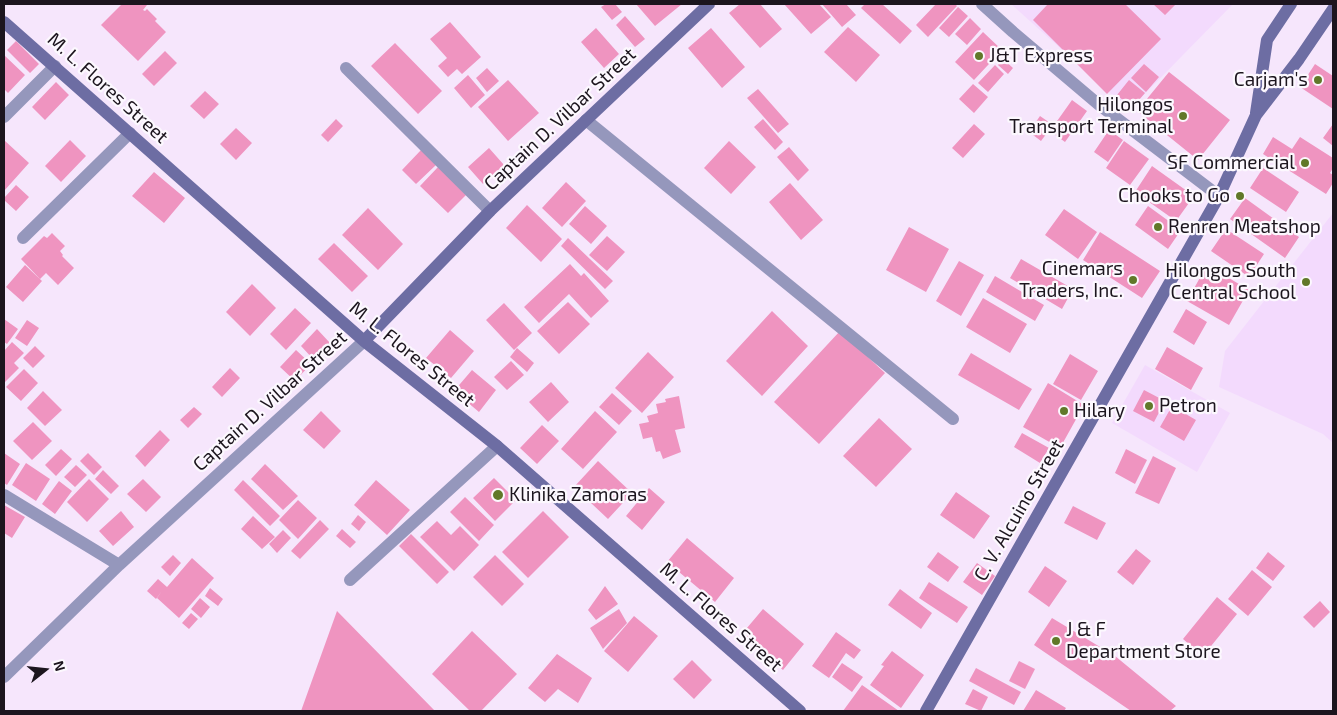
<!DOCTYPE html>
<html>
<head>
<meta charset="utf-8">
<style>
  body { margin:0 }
  #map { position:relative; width:1337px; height:715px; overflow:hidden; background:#f6e6fc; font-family:"Exo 2",sans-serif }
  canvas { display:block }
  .frame { position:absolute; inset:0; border:5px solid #1c151e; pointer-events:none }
  .north { position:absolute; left:20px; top:645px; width:50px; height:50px; -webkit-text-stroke:4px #fcf8fe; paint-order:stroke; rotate:74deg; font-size:14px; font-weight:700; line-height:20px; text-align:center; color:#1c151e }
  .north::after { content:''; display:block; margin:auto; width:18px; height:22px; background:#1c151e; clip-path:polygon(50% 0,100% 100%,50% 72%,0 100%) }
</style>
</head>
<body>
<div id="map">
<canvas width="1337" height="715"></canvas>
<div class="frame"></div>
<div class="north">N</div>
</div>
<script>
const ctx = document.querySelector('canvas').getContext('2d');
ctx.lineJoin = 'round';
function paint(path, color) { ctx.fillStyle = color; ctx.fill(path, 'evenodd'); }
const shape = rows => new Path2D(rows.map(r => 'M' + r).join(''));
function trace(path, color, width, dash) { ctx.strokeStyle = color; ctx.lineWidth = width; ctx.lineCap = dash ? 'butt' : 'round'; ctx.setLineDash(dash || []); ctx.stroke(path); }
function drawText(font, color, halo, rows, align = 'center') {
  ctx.font = font + ' "Exo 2",sans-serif'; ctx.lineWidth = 4.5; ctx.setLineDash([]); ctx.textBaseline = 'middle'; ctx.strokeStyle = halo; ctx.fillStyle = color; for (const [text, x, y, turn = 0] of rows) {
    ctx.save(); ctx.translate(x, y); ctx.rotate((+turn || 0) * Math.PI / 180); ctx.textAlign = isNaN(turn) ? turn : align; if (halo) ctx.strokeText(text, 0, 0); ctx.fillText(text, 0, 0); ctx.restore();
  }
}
paint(shape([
  [1011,4,1233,4,1129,110],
  [1333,213,1333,443,1323,434,1219,387,1225,351],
  [1145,365,1230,413,1197,472,1112,423]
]), '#f3dafd');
paint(shape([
  [122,4,146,4,147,5,143,10,145,11,147,9,157,19,155,21,166,32,138,61,101,25],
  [606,4,615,4,622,12,612,20,601,7],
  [636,4,682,4,655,26],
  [740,4,760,4,782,29,760,48,729,13],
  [784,4,819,4,831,17,811,34],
  [822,4,846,4,856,15,842,27],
  [865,4,882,4,912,31,900,44,861,8],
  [936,4,955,4,957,6,928,37,916,25],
  [1048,4,1125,4,1161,39,1107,94,1033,20],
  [1153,4,1176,4,1165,15],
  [958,7,968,16,949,37,939,28],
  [625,16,645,39,635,47,616,25],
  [970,18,981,29,967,45,955,34],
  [450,22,481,57,462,74,457,69,448,77,438,66,447,58,430,39],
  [848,27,880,55,856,82,824,52],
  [596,28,619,54,604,68,581,42],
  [711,28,745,67,722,88,688,48],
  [983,32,1002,50,974,80,955,62],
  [16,41,39,64,30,73,7,50],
  [395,43,442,91,418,114,371,66],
  [165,51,177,63,154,86,142,74],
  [4,55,25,75,8,93,4,89],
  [1003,59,1013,68,1008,74,998,65],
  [1144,64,1159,77,1146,92,1131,78],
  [1315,64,1333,76,1333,109,1300,87],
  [995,65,1004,74,988,92,978,83],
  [487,68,499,81,487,92,476,78],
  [1169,72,1230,120,1198,160,1137,111],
  [468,75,485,95,471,108,454,88],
  [508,80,539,113,508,141,478,107],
  [1129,80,1145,93,1132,108,1117,95],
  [56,82,69,95,45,120,32,107],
  [973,84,988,97,974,113,959,99],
  [758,89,789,124,778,133,747,98],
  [205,91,219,104,204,119,190,106],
  [1072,100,1087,111,1065,142,1050,131],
  [1040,116,1053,125,1041,141,1029,132],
  [336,119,343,126,328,142,321,135],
  [763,119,783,142,775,150,754,127],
  [974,124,985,134,963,158,952,148],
  [1333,124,1333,146,1323,138],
  [236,128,252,143,236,160,220,144],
  [1109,130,1123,140,1108,162,1094,152],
  [1273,137,1292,149,1300,137,1333,158,1333,168,1330,173,1333,175,1333,183,1326,194,1263,154],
  [4,140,29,163,4,191],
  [70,140,86,156,61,182,45,166],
  [729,141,756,167,731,194,704,168],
  [1124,141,1149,159,1130,185,1106,168],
  [789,147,809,170,798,181,777,157],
  [489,148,504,165,483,184,468,167],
  [421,150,436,165,416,184,402,170],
  [1152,166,1194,196,1176,221,1135,192],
  [438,167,466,195,448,213,420,186],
  [1263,168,1299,192,1286,212,1250,188],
  [154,172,185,198,164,223,132,196],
  [566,182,586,201,562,227,542,208],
  [790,183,823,220,801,240,769,202],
  [16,185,29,197,16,211,4,200,4,198],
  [1245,198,1299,237,1285,258,1230,219],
  [527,205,562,239,541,262,506,228],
  [585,206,607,226,591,244,569,224],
  [1148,206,1181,230,1168,249,1135,225],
  [368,208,403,244,378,270,342,235],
  [1064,209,1097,232,1078,259,1045,235],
  [909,227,949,249,926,292,886,270],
  [1226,229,1264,254,1249,277,1211,251],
  [1100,232,1160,271,1142,298,1083,260],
  [52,233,65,246,60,251,63,255,62,256,74,268,58,285,46,273,40,279,21,259,44,236,47,238],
  [607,236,625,252,607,271,589,255],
  [568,238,613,281,605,289,561,246],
  [334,243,368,276,352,292,318,259],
  [1021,259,1073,289,1062,309,1010,278],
  [959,261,984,275,961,316,936,301],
  [570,264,581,276,584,273,609,301,591,318,569,294,539,323,524,307],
  [25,265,42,281,23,302,6,287],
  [1207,265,1249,290,1229,325,1187,301],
  [995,276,1044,305,1035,321,986,292],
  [252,284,276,308,250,336,226,312],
  [983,298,1027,324,1010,353,966,327],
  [568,302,590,324,559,354,537,331],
  [504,303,532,333,514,350,486,320],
  [295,308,311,323,286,350,270,334],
  [1186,309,1207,322,1194,345,1173,332],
  [772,311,808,346,762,396,726,361],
  [4,319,18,329,7,344,4,342],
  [27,320,39,328,27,346,15,338],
  [317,329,330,343,314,360,301,346],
  [450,330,474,351,451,378,426,358],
  [840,331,885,373,819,444,774,402],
  [12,342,24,353,14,363,19,368,4,383,4,351],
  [35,346,45,356,33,368,23,358],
  [1167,347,1203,368,1191,390,1155,369],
  [517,348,534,363,527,372,510,357],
  [296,350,311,364,295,381,280,367],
  [648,352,674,377,642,413,615,388],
  [971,353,1032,389,1019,410,958,375],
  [1070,354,1098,371,1081,400,1053,384],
  [511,361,524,375,507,390,494,377],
  [230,368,240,378,222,397,212,387],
  [24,369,38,383,21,401,6,387],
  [472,370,496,390,479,412,454,391],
  [551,382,569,402,548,422,529,402],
  [1048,383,1084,405,1060,448,1023,427],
  [1144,390,1165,401,1154,422,1133,411],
  [43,391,62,410,45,426,27,408],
  [612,393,632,411,619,425,599,407],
  [679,396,685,428,675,430,681,452,663,459,660,451,656,452,652,437,643,439,639,424,649,422,647,416,658,413,656,404,666,402,665,399],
  [1172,406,1196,420,1184,441,1160,427],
  [194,407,202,414,188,428,180,420],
  [321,411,341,431,324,449,303,430],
  [595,411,617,432,583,469,561,449],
  [879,418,912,449,876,487,843,456],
  [33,422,52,441,32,460,13,441],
  [542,425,559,441,537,464,520,448],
  [160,430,170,440,145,467,135,456],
  [1022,433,1049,448,1040,463,1014,447],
  [61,449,72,459,56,476,45,465],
  [1126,449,1147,460,1135,484,1115,473],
  [4,453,20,464,7,485,4,483],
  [88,453,102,467,94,475,80,461],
  [1153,456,1176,468,1159,504,1135,493],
  [598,461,632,493,608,519,574,487],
  [26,463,50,479,36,501,12,485],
  [265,464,298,496,283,510,251,479],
  [76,465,87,475,75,487,64,477],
  [103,470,119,486,111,494,95,479],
  [494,478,516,500,495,521,473,498],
  [89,479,109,499,87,522,67,502],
  [143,479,161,497,146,512,127,494],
  [243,480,280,516,270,526,234,490],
  [376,480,410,510,387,535,354,505],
  [59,481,72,491,55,514,42,504],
  [649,488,665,502,642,530,626,516],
  [956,492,990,516,974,539,940,515],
  [465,497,494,525,479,541,450,512],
  [298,500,317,518,298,539,279,520],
  [4,505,25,517,12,538,4,533],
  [1073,506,1106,523,1097,540,1064,523],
  [121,511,134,527,113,546,99,531],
  [543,511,569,537,528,578,502,552],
  [358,515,366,522,359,531,351,524],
  [253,516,275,537,262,549,241,529],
  [320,520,329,529,300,559,291,551],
  [437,521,451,535,460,526,479,545,454,571,420,537],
  [342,529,356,542,350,548,336,536],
  [283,530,291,538,277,553,269,544],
  [411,534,449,572,437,584,399,546],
  [687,538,734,578,715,602,667,562],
  [1136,549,1151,561,1133,585,1117,572],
  [938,552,959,567,948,582,927,567],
  [1268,552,1285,566,1273,581,1256,568],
  [173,555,181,563,170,576,161,567],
  [495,555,524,584,502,606,473,577],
  [192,558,214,578,179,618,157,598,162,591,156,599,147,591,158,579,167,587],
  [977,563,995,576,982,595,963,582],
  [1045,566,1067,581,1049,607,1028,592],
  [1252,570,1272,587,1248,616,1228,599],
  [929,582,968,607,957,623,919,598],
  [605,586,618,604,596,620,588,610],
  [210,588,223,599,218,606,205,596],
  [900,589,932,613,921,629,888,605],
  [1217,597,1237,614,1203,656,1183,639],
  [200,598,210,607,201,618,191,609],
  [1320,601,1330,612,1314,628,1303,617],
  [619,609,627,623,603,649,590,628],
  [763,609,804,644,783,670,741,635],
  [337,611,435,711,301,711],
  [191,613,198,619,189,629,182,623],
  [634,616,658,636,628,672,604,651],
  [1052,618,1115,656,1176,706,1170,711,1131,711,1034,645],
  [472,631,517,674,481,711,470,711,432,674],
  [836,632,861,650,854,659,846,653,829,678,812,666],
  [892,651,924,675,901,708,870,685,884,666,881,665],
  [557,654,592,678,578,703,558,689,545,702,528,688],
  [692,660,712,680,694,699,673,679],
  [1019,661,1035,669,1025,689,1009,681],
  [842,663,863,677,852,692,832,677],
  [976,668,1021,692,1014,705,969,681],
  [862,685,899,711,843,711],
  [973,689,988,697,981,711,965,704],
  [1036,690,1066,708,1064,711,1023,711]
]), '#ef94c0');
trace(shape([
  [982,4,1013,32,1098,104,1219,196],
  [346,68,490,211],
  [4,117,55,66],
  [586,120,953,419],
  [23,238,130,133],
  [4,495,119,565],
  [350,580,497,446],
  [4,677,119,565,364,341]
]), '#9597bc', 12);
trace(shape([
  [4,22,364,341,497,446,800,711],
  [1256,113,1267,40,1291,4],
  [364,341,490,211,709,4],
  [926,711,1219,196,1256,115,1299,59,1333,9]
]), '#6d6da3', 12);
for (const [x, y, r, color] of [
  [979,56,5,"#617829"],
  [1318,80,5,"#617829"],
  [1183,116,5,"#617829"],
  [1305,163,5,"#617829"],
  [1240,196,5,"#617829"],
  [1158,227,5,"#617829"],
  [1133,280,5,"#617829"],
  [1306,282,5,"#617829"],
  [1149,406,5,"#617829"],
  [1064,411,5,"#617829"],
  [498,495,6,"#617829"],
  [1056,641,5,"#617829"]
]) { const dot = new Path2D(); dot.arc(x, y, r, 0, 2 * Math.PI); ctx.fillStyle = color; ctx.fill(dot); trace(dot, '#fcf8fe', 2); }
drawText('19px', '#1c151e', '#fcf8fe', [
  ["J&T Express",989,56],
  ["Carjam's",1308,80,"right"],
  ["Hilongos",1173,105,"right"],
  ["Transport Terminal",1173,127,"right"],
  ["SF Commercial",1295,163,"right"],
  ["Chooks to Go",1230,196,"right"],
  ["Renren Meatshop",1168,227],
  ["Cinemars",1123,269,"right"],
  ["Traders, Inc.",1123,291,"right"],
  ["Hilongos South",1296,271,"right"],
  ["Central School",1296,293,"right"],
  ["Petron",1159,406],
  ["Hilary",1074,411],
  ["Klinika Zamoras",509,495],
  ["J & F",1066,630],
  ["Department Store",1066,652]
], 'left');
drawText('19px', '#1c151e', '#fcf8fe', [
  ["M. L. Flores Street",108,88,42],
  ["Captain D. Vilbar Street",560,119,-43],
  ["M. L. Flores Street",412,354,39],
  ["Captain D. Vilbar Street",270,401,-42],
  ["C. V. Alcuino Street",1019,510,-60],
  ["M. L. Flores Street",721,617,41]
]);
</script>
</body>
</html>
